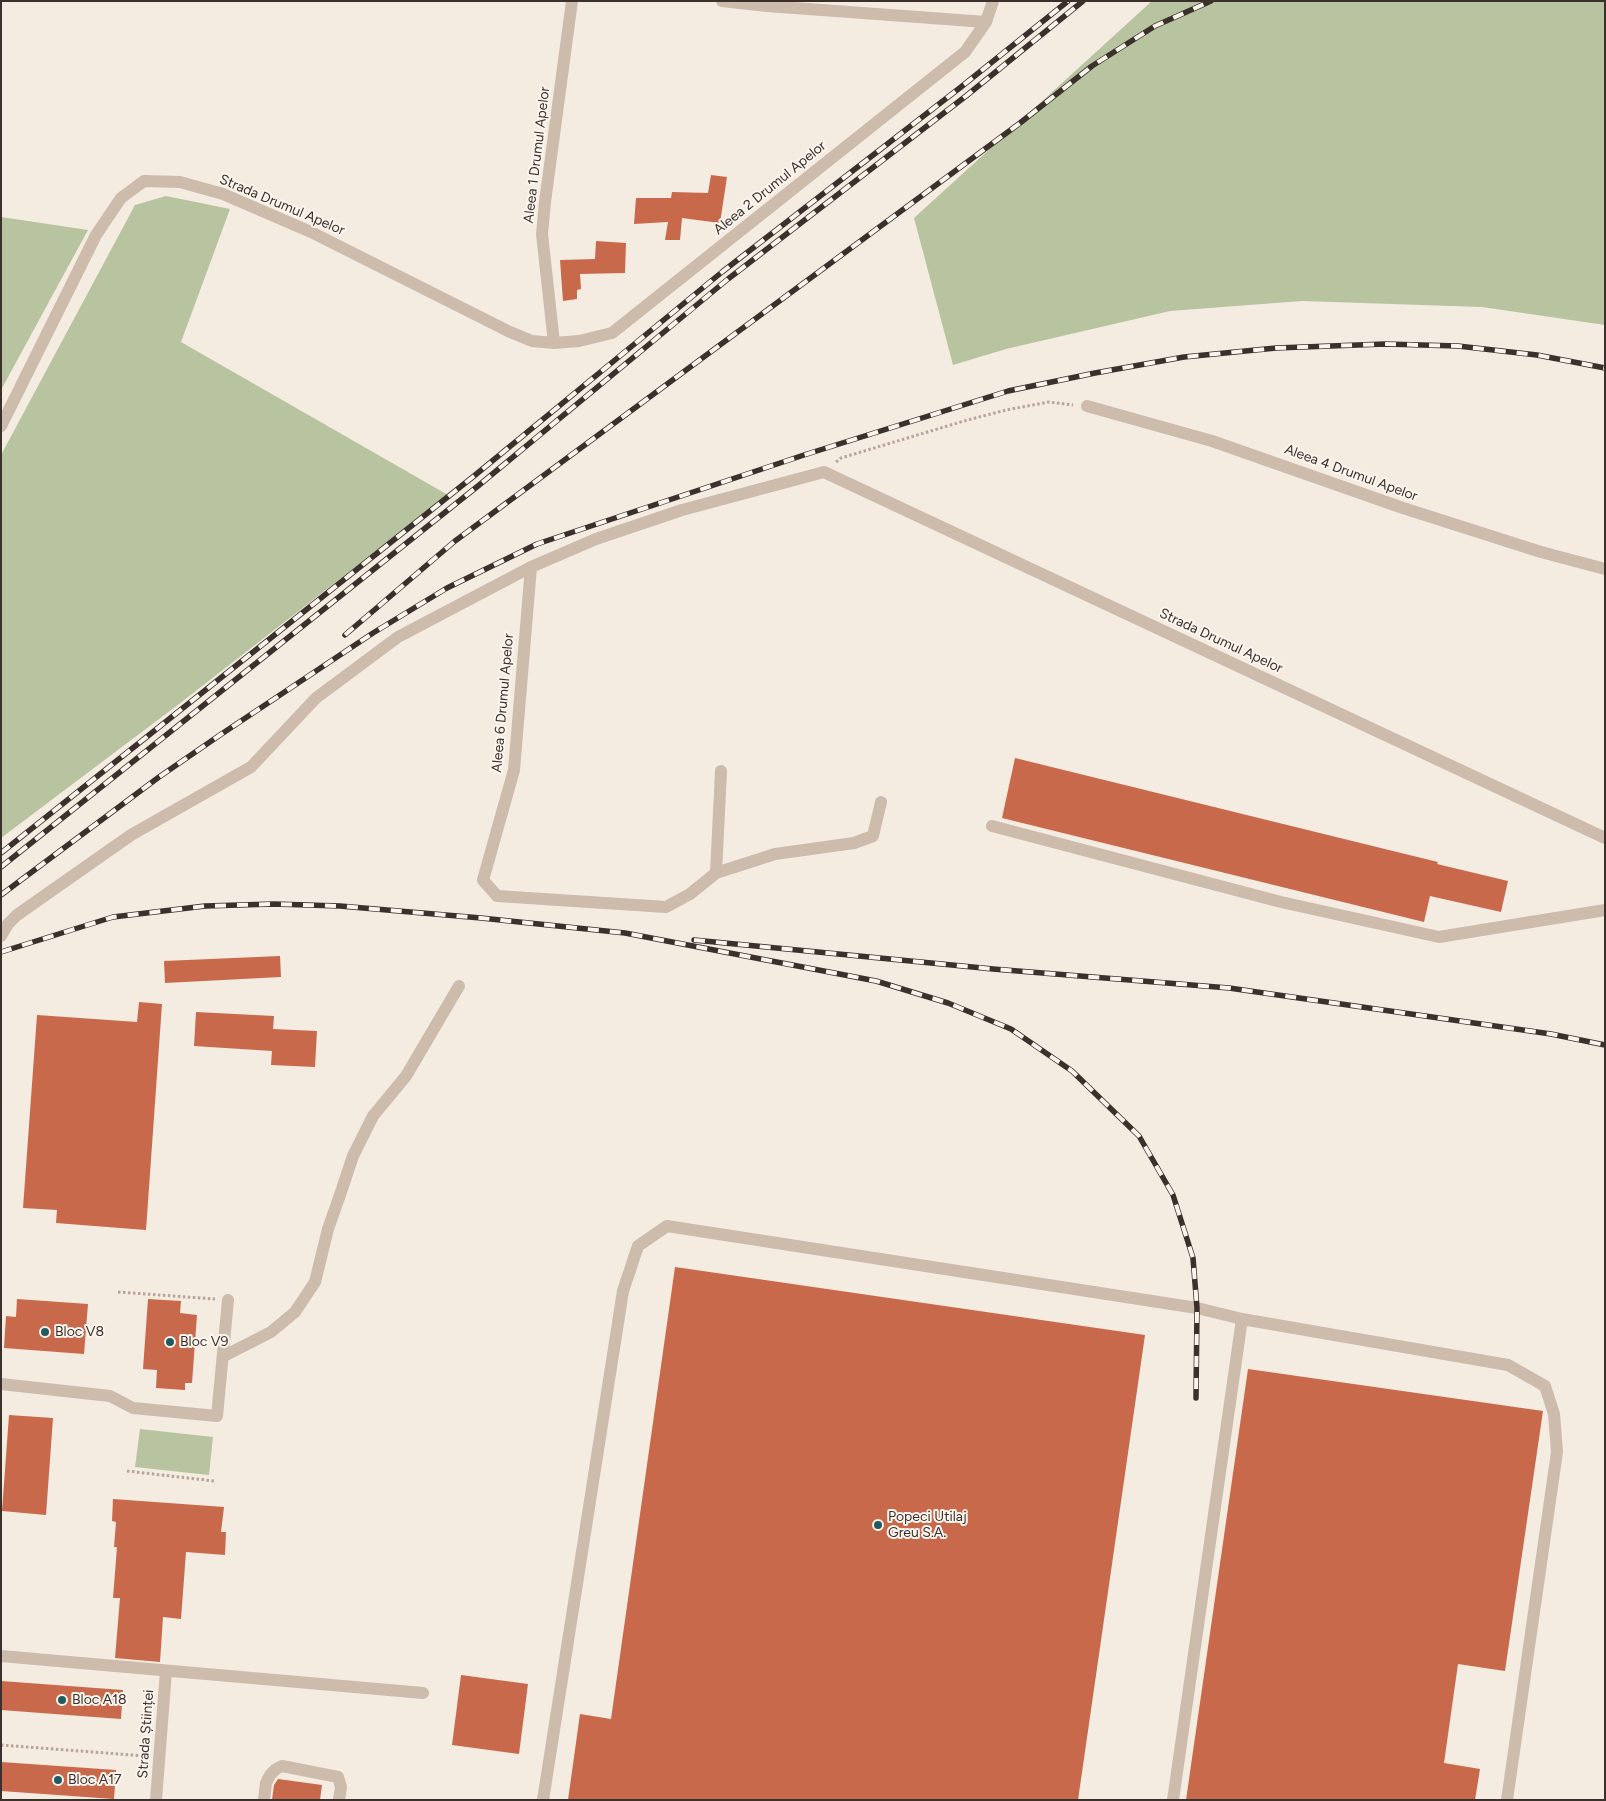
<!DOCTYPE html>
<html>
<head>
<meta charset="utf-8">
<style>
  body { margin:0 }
  #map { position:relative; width:1606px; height:1801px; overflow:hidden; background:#f4ebe1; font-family:Figtree,sans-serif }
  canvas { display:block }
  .frame { position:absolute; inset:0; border:2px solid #3b302b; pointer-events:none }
</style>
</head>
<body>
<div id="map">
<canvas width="1606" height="1801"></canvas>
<div class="frame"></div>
</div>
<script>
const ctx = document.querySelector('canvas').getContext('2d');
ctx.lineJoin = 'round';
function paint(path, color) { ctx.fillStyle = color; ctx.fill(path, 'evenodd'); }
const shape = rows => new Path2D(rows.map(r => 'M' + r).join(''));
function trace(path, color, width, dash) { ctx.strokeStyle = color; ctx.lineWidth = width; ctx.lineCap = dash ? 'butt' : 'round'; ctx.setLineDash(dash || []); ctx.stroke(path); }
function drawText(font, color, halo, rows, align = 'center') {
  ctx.font = font + ' Figtree,sans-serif'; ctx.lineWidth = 4; ctx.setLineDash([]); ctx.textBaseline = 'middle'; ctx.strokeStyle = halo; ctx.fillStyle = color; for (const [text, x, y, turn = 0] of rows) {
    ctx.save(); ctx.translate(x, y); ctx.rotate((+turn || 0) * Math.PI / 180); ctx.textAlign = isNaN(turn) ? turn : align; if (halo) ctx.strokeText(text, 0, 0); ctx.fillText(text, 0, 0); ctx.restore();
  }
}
paint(shape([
  [1152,1,1605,1,1605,325,1482,307,1302,301,1170,311,1006,349,953,365,914,218],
  [166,196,230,209,181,342,448,495,179,704,1,838,1,455,135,205],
  [1,217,88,230,1,390],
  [140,1429,213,1437,209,1475,135,1467]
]), '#b8c4a0');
paint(shape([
  [711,175,727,177,720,223,682,218,680,240,665,240,668,222,634,224,636,198,671,198,672,192,708,193],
  [596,241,626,243,625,273,580,274,581,289,577,290,577,299,563,301,560,260,595,259],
  [1015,758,1397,852,1438,862,1437,864,1508,881,1501,912,1430,896,1424,922,1002,818],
  [280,956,281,977,165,983,164,961],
  [139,1002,162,1004,146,1230,56,1223,57,1210,23,1208,37,1015,137,1022],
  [196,1012,274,1016,273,1029,317,1031,315,1067,271,1065,272,1051,194,1046],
  [675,1267,1145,1335,1078,1800,568,1800,580,1714,611,1719],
  [17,1299,88,1304,84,1354,4,1348,6,1316,16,1317],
  [148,1299,181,1301,180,1313,197,1315,192,1383,185,1383,185,1390,156,1388,157,1370,143,1369],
  [1248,1369,1543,1411,1505,1671,1458,1664,1444,1763,1480,1769,1475,1800,1186,1800],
  [9,1415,53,1418,46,1515,2,1511],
  [113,1499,224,1507,221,1532,226,1532,225,1555,186,1552,181,1619,163,1617,160,1662,115,1658,120,1598,113,1598,117,1547,114,1547,116,1522,112,1521],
  [461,1675,528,1684,519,1754,452,1745],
  [1,1681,123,1690,121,1719,1,1710],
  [1,1762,116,1770,114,1799,1,1791],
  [278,1779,322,1785,320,1800,272,1800,274,1785]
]), '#c8694b');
trace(shape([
  [836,462,841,458,964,421,1006,410,1049,402,1073,405],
  [118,1292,215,1299],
  [127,1471,214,1481],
  [1,1745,145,1756]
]), '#b9a596', 3, [2.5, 2.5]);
trace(shape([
  [722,1,767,6,986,22],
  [554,343,542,234,545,202,572,1],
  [1087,406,1212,441,1403,508,1541,552,1605,569],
  [1,426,96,235,121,198,144,181,180,182,223,194,311,232,510,332,532,341,554,343,579,341,612,333,965,52,986,22,993,1],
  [531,567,514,770,483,880,497,896,666,907,690,894,716,873,775,854,854,843,873,836,881,802],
  [992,826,1281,902,1439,937,1605,910],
  [716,873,721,771],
  [1,936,8,924,17,915,131,835,251,767,316,698,398,637,531,567,596,539,682,510,824,472,1605,838],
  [224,1356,271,1332,295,1312,315,1282,328,1229,341,1192,353,1156,373,1116,406,1076,459,986],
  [1,1384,110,1396,133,1408,217,1416,228,1300],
  [1,1656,423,1693],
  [156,1800,166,1671],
  [264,1800,266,1783,270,1775,276,1769,282,1766,338,1777,341,1787,339,1800],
  [543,1800,623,1291,638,1246,667,1226,1197,1308,1242,1319,1508,1365,1545,1386,1554,1414,1557,1452,1507,1800],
  [1173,1800,1242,1319]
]), '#cdbbac', 12);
const rail = shape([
  [345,635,455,541,1020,123,1092,66,1155,26,1211,1],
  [1,853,474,476,722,272,961,87,1068,1],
  [1,867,478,486,728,279,966,96,1083,1],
  [1,895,159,777,220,735,373,633,447,588,537,544,804,455,1008,391,1095,373,1184,357,1276,348,1385,344,1458,346,1537,355,1605,368],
  [694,940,993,969,1229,988,1551,1034,1605,1045],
  [1,952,113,917,205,906,274,904,340,906,481,918,625,933,876,981,948,1003,1011,1029,1072,1071,1139,1136,1173,1195,1193,1258,1197,1308,1196,1398]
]);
trace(rail, '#3b302b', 5.5);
trace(rail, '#fbf5ee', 4, [11]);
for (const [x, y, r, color] of [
  [45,1332,5,"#1f5a5e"],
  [170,1342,5,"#1f5a5e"],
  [878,1525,5,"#1f5a5e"],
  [62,1700,5,"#1f5a5e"],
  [58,1780,5,"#1f5a5e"]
]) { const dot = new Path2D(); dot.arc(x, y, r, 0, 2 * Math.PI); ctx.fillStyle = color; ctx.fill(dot); trace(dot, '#fbf5ee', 2); }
drawText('14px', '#3b302b', '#fbf5ee', [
  ["Aleea 1 Drumul Apelor",537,155,-83],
  ["Aleea 2 Drumul Apelor",770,188,-39],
  ["Strada Drumul Apelor",282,205,23],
  ["Aleea 4 Drumul Apelor",1351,473,20],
  ["Strada Drumul Apelor",1221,641,25],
  ["Aleea 6 Drumul Apelor",503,703,-85],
  ["Strada Științei",146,1734,-86]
]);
drawText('14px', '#3b302b', '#fbf5ee', [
  ["Bloc V8",55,1332],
  ["Bloc V9",180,1342],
  ["Popeci Utilaj",888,1517],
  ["Greu S.A.",888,1533],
  ["Bloc A18",72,1700],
  ["Bloc A17",68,1780]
], 'left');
</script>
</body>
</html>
